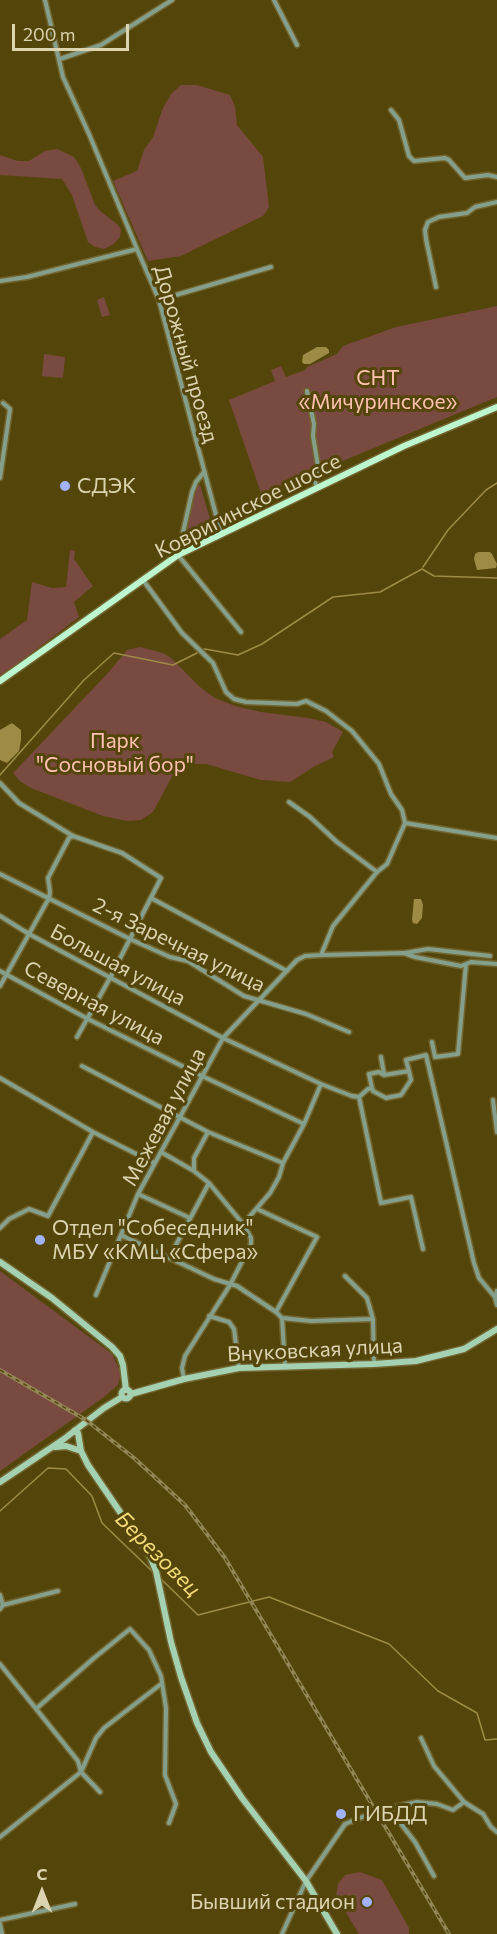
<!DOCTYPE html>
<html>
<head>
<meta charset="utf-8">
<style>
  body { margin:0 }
  #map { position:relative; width:497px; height:1934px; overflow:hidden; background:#54460b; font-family:Commissioner,sans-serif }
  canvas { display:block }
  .north { position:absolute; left:12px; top:1862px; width:60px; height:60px; -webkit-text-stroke:4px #54460b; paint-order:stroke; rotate:0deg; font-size:16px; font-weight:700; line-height:24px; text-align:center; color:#dcd3b0 }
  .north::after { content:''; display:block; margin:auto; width:21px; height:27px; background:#dcd3b0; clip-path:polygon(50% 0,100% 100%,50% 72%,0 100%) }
  .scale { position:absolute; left:12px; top:24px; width:117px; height:27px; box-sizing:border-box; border:3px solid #dcd3b0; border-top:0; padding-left:8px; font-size:18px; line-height:21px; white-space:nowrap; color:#dcd3b0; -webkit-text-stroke:4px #54460b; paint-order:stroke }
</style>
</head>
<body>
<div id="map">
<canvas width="497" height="1934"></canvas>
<div class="north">С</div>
<div class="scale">200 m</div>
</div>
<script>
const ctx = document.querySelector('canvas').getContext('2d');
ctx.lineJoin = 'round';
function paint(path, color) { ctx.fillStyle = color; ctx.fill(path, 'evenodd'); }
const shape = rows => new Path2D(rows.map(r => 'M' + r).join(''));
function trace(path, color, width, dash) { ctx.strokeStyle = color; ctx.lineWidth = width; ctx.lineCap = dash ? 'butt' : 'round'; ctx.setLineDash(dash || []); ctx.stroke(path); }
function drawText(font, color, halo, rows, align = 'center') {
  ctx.font = font + ' Commissioner,sans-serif'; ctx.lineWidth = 6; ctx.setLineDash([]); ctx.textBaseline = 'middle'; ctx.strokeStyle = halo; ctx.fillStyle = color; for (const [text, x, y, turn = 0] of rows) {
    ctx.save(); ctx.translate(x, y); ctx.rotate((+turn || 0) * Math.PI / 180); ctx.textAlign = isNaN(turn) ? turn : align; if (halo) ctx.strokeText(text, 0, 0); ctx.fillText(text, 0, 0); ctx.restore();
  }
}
paint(shape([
  [181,85,197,85,230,95,235,107,237,125,263,157,269,207,263,216,181,256,148,261,113,181,137,171,144,150,153,137,163,108,171,94],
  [57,149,74,157,81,168,95,205,100,211,117,224,121,229,120,237,114,244,104,249,95,247,88,242,72,195,62,179,0,175,0,155,18,161,29,161,45,151],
  [104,297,110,315,102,317,97,300],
  [497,306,497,397,328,467,320,475,311,473,261,493,229,400,275,381,271,370,281,366,286,377,305,370,307,367,337,354,343,346,396,327],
  [44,354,65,357,63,378,42,376],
  [200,485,213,529,182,545,195,487],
  [70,550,75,551,74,559,93,586,74,602,79,617,0,677,0,639,27,620,32,582,52,588,66,587],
  [140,647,163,653,171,658,200,687,215,698,235,706,261,712,308,718,326,722,343,732,332,752,334,757,315,766,290,782,261,780,206,764,182,764,175,771,153,812,141,820,127,821,103,816,31,788,20,781,13,773,108,673,127,650],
  [0,1271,112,1354,121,1373,118,1385,104,1397,0,1471],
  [360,1872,382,1880,409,1928,409,1934,359,1934,336,1896,338,1884,345,1875]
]), '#794a3f');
paint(shape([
  [317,347,326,347,329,350,329,353,310,364,304,364,302,362,303,355],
  [478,552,490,552,492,554,497,564,496,568,477,570,474,559,475,554],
  [12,723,21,730,21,740,19,751,7,763,0,760,0,730],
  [414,899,421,899,423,905,422,918,417,924,413,923,412,920]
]), '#9d8b46');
trace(shape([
  [423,567,448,530,486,490,497,483],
  [0,775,84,680,114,653,173,665,205,649,238,655,262,644,333,597,380,592,422,569,434,576,497,578],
  [0,1511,48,1468,66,1469,92,1496,102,1523,154,1573],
  [160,1578,198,1615,269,1597,389,1644,438,1691,477,1713,485,1740,497,1739]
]), '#9d8b46', 1.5);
const street = shape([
  [45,0,63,77,89,134,137,249],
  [274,0,297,45],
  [60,59,101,45,172,0],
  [391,110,399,120,409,156,414,161,445,158,449,160,465,178,488,175,497,177],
  [0,281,27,277,137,249,159,300,221,534],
  [436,287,426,239,425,230,428,222,439,217,467,213,475,207,497,202],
  [159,300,271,267],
  [307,391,314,424,313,436,318,466,315,482,317,487],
  [204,472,196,482,192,492,178,555,241,632],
  [0,478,10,409,3,403],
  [143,580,182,633,213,663,226,692,234,699,246,702,297,704,306,701,326,711,352,731,379,764,391,794,402,810,405,823],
  [0,783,19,803,73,836,122,853,161,878,110,978,77,1037],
  [289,802,310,817,337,842,377,872],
  [405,823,497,838],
  [0,874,130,939,170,957,188,961,244,996,306,1014,349,1032],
  [151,898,287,971],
  [0,916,29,934,223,1038,321,1084,352,1096,359,1097,381,1203,411,1197,423,1249],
  [405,953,428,949,490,956],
  [321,955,333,926,377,872,387,864,405,823],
  [0,971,88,1019,202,1076,304,1124],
  [0,986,49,898,50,892,48,878,69,838,73,836],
  [432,1042,435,1057,458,1054,466,964],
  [381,1057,384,1074],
  [82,1066,208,1132,283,1163],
  [0,1078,93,1132,154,1163],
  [372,1088,373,1091,386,1098,401,1095,411,1080,409,1071],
  [359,1097,368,1089,372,1088,369,1074,379,1072,384,1075,409,1071,406,1060,426,1055,474,1263,479,1278,495,1297,497,1305],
  [493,1100,497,1132],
  [161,1152,194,1171,209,1183,243,1224,251,1238,251,1244,230,1285,185,1356,182,1368,184,1379],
  [194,1170,194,1158,208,1132],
  [138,1194,190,1218],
  [257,1209,317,1237,276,1312],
  [243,1224,270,1193,279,1177,283,1163,304,1124,321,1084],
  [0,1228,9,1219,29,1209,48,1216,93,1132],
  [121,1235,214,1279,237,1286,276,1312,282,1318,285,1366],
  [169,1258,209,1183],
  [345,1276,367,1298,373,1319,374,1364],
  [96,1295,138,1194,223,1038,297,960,305,956,321,955,404,953,415,957,461,966,471,962,497,964],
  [495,1297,497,1291],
  [209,1316,229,1322,234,1329,239,1368],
  [282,1318,311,1321,373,1319],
  [0,1595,3,1605,0,1609],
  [3,1605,58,1591],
  [0,1664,78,1761,81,1772,100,1792],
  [37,1708,94,1658,130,1629,149,1650,161,1676,166,1708,165,1775,176,1804,169,1823],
  [421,1738,434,1766,464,1802],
  [389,1808,415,1842,434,1876],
  [0,1837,81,1772,96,1738,104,1728,161,1684],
  [0,1920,75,1904],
  [0,1924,2,1934],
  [282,1934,306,1881,345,1824,377,1811,417,1802,437,1804,453,1810,464,1802,483,1814,491,1827,497,1832]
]);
const secondary = shape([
  [0,1262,52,1298,112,1347,120,1356,123,1365,126,1390],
  '121.5 1394a4.5 4.5 0 1 1 9 0a4.5 4.5 0 1 1-9 0Z',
  [131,1394,184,1379,239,1368,374,1364,416,1361,464,1349,497,1329],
  [74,1431,78,1433,81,1451,88,1465,150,1556,156,1571,171,1642,181,1677,197,1723,211,1752,242,1798,306,1881,337,1934],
  [55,1447,66,1446,81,1451],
  [0,1482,64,1439,104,1408,122,1397]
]);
const primary = shape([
  [0,681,178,555,404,446,497,407]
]);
trace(street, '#72652f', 7);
trace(secondary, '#72652f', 9);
trace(primary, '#72652f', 9);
trace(street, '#84a08c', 4);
trace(secondary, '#a4d1b2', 6);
trace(primary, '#bdf7cf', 6);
const rail = shape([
  [0,1370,86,1420,134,1458,185,1505,225,1558,449,1934]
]);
trace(rail, '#938757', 4);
trace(rail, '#54460b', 1.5, [4.5]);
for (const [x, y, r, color] of [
  [65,486,6,"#a3b2fd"],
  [40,1240,6,"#a3b2fd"],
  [341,1814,6,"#a3b2fd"],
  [367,1902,6,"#a3b2fd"]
]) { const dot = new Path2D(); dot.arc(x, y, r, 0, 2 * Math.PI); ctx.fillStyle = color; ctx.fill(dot); trace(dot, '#54460b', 2); }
drawText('21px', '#dcd3b0', '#54460b', [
  ["Дорожный проезд",186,354,74],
  ["Ковригинское шоссе",248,506,-27],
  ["2-я Заречная улица",179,945,26],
  ["Большая улица",118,965,28],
  ["Северная улица",94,1003,28],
  ["Межевая улица",164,1117,-62],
  ["Внуковская улица",315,1350,-3]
]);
drawText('21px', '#fec1b2', '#54460b', [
  ["СНТ",378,378],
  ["«Мичуринское»",378,402],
  ["Парк",115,741],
  ["\"Сосновый бор\"",115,765]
]);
drawText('21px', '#dcd3b0', '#54460b', [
  ["СДЭК",77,486],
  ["Отдел \"Собеседник\"",52,1228],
  ["МБУ «КМЦ «Сфера»",52,1252],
  ["ГИБДД",353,1814],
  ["Бывший стадион",355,1902,"right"]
], 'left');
drawText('italic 22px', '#f5da78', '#54460b', [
  ["Березовец",158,1554,45]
]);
</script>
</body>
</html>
